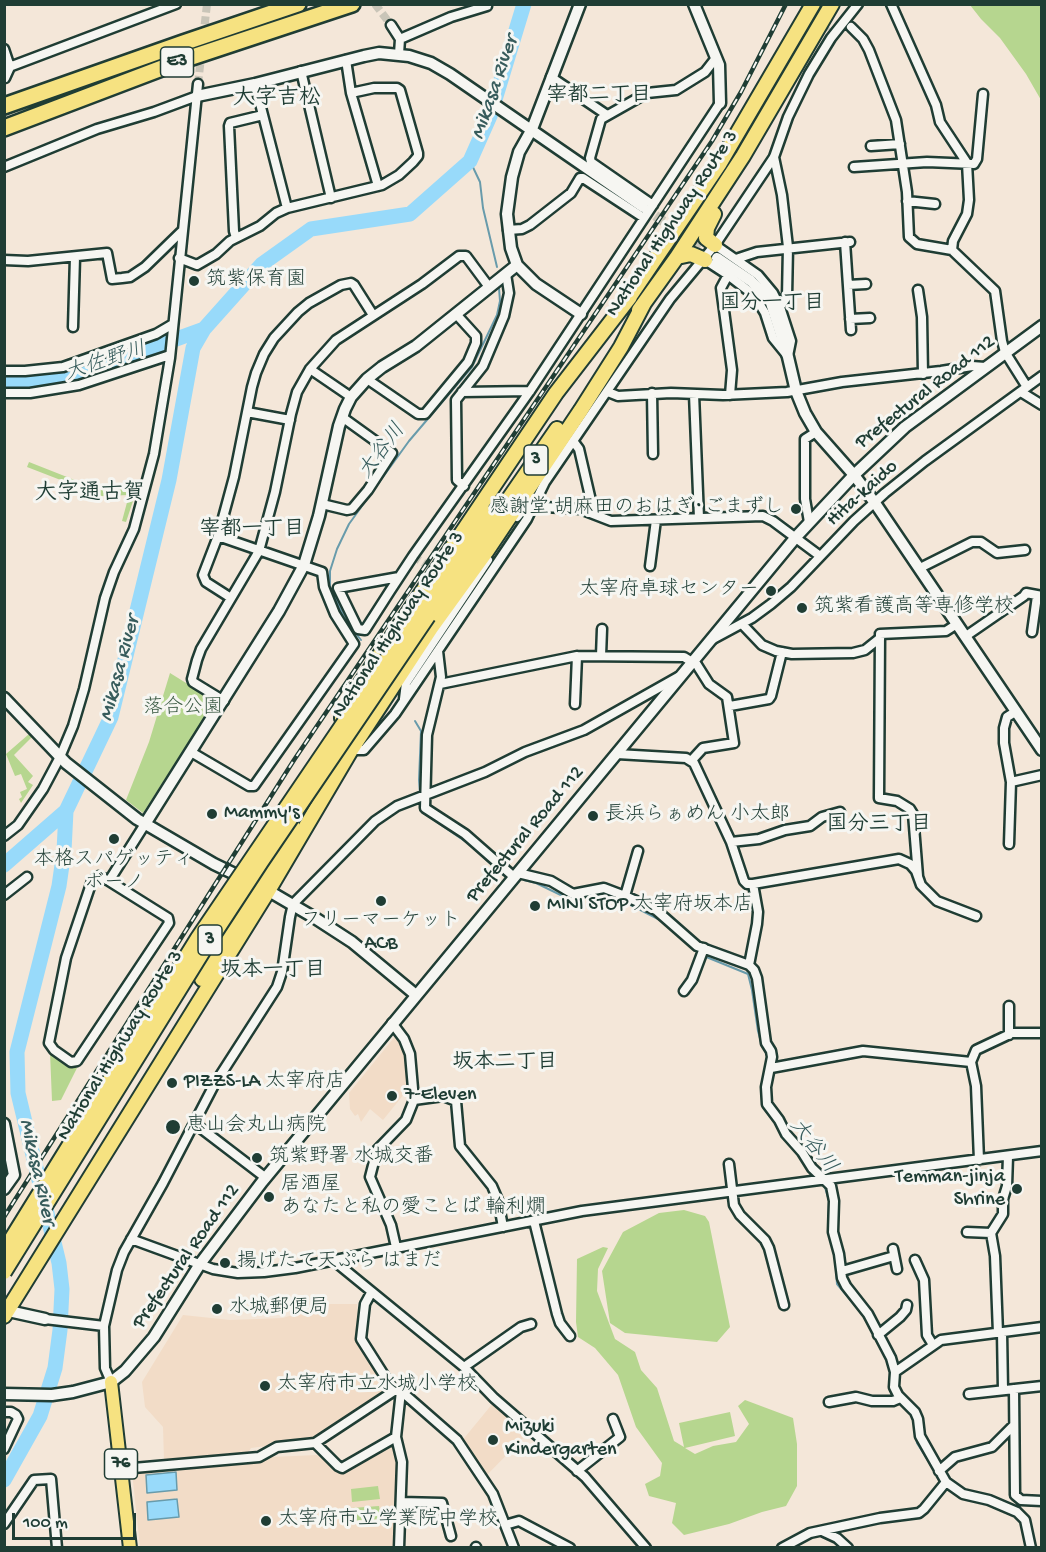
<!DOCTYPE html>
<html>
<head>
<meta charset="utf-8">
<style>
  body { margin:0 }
  #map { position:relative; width:1046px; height:1552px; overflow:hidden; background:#f4e7d9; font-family:"Gochi Hand",sans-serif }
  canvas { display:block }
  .frame { position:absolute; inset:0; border:6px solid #1f3d34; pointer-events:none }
  .scale { position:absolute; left:12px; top:1513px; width:124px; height:27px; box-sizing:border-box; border:3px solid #1f3d34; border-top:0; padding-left:8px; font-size:18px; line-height:21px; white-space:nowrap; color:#1f3d34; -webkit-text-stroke:4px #f6f6f2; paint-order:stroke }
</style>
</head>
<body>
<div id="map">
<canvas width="1046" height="1552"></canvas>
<div class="frame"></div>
<div class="scale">100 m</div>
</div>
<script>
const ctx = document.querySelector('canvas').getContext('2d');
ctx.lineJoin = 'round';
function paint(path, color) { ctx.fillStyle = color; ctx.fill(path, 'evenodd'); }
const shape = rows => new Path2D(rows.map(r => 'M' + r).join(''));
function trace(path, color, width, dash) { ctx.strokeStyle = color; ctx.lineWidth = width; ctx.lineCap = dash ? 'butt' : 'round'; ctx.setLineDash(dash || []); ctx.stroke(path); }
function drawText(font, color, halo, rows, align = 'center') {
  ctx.font = font + ' "Gochi Hand","Klee One",sans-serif'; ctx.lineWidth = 6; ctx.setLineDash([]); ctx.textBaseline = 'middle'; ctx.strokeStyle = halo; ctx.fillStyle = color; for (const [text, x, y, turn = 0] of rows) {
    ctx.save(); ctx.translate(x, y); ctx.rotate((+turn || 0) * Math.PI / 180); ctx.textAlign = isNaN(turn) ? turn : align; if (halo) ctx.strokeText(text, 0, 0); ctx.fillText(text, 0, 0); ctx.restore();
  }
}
paint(shape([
  [397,1034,402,1042,406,1054,409,1088,383,1120,370,1109,361,1122,358,1114,355,1116,350,1109,349,1093],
  [327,1304,357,1304,360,1341,389,1390,313,1440,251,1448,248,1453,164,1460,163,1427,145,1407,142,1382,183,1315,230,1320,283,1318],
  [493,1403,528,1433,485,1477,461,1442],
  [394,1444,398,1460,393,1547,140,1547,132,1472,253,1463,271,1457,317,1455,341,1471,359,1464]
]), '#f2dcc7');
paint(shape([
  [970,5,1041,5,1041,100,1026,74,1000,38,981,19],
  [29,462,100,490,133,488,136,492,126,522,122,521,129,495,102,496,27,467],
  [170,673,215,701,143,813,126,800,149,742],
  [29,734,32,737,14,755,33,776,28,782,33,785,21,803,19,799,22,797,20,792,27,789,21,774,15,776,6,754],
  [50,1052,77,1068,61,1100,52,1101],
  [684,1210,705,1216,709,1222,730,1327,717,1342,625,1333,610,1323,602,1271,623,1232,659,1213],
  [603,1247,608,1248,598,1269,597,1291,615,1339,635,1352,641,1370,657,1388,674,1441,684,1447,679,1423,730,1412,735,1436,685,1448,695,1454,713,1446,736,1442,749,1424,738,1406,745,1400,793,1418,797,1444,797,1486,786,1506,762,1512,729,1524,684,1535,672,1523,676,1503,649,1496,645,1484,660,1476,662,1463,636,1427,618,1375,595,1348,578,1337,576,1322,577,1259],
  [378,1486,380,1499,352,1502,351,1489],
  [379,1506,381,1519,353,1521,352,1508]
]), '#b6d68f');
const water = shape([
  [176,1472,177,1490,147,1493,146,1475,176,1472],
  [177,1499,179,1517,148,1520,147,1502,177,1499]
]);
paint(water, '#98dafa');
trace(water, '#689bab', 1.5);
trace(shape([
  [470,161,480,182,483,208,497,267],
  [361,640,346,621,330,587,330,571,337,549,349,524,409,441,472,367,497,315,500,301,499,288],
  [415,721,421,731,419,780,420,795],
  [422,810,422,812,469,844,503,875],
  [524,880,536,883,571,900,602,894,619,899,662,921],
  [676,932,699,954,748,974,752,990,758,1031,762,1046,767,1054],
  [763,1083,762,1102,764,1109,776,1124],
  [779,1129,783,1138,793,1148],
  [824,1184,829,1201,828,1231,835,1257,837,1284,863,1315,888,1362,891,1377],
  [913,1415,917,1443,939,1478],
  [951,1491,967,1500,979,1502],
  [1009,1513,1019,1519]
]), '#689bab', 2);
trace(shape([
  [4,380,66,379,204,329],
  [4,865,66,811],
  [4,1480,40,1416,55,1368,60,1330,62,1289,59,1263,18,1093,17,1052,59,886,64,851,66,811,111,717,169,480,193,348,204,329,262,264,311,229,410,214,470,161,490,116,524,4]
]), '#98dafa', 15);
trace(shape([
  [375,4,391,25],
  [811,4,827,31],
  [198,84,207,4],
  [413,556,439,573]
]), '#c9c5b8', 8, [8, 4]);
trace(shape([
  [643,207,716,258]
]), '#c9c5b8', 10, [10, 5]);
const minor = shape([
  [891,4,936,105,940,122,967,163,969,200,967,214,953,241,952,250,995,291,1002,341,1005,352,1027,387],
  [391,25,400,39,399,54],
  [851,27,863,39,869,50,896,120,907,192,909,237,917,244,952,250],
  [400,39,451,17,487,6],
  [4,49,10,67,5,78],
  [346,60,351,93,378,186],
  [4,69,176,4],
  [301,71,331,198],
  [551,77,607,115],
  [255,84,287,208],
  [871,146,900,144],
  [774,157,782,195,788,247,787,297,780,307],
  [4,167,97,129,154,112,197,96],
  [854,167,927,162,974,164,977,159,983,94],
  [907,201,935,204],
  [653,205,591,162,590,158,601,119,647,93,676,90,705,72,716,58],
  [508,230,522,229,530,225,571,193,580,178,583,178,644,218],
  [236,238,234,231,229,126,230,123,263,115],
  [845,242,851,330],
  [715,245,758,275,773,293,780,307,791,341,788,356],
  [179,258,197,265,216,254,230,241,260,226,276,213,287,208,382,185,399,175,413,162,418,156,418,153,400,90,397,88,374,88,351,93],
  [736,259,757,252,850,242],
  [4,260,28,261,107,253,112,279,122,278,130,277,145,267,181,232],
  [705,260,728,275,754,295,765,313,773,338,786,354],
  [728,275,721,288,732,370,730,395],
  [848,285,866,284],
  [918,290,922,317,923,374],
  [850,319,870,318],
  [73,327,75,257],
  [310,369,351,397],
  [4,371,25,371,63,367,156,334,173,324],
  [367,379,418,414,425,414,468,362,476,343,476,336,456,314],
  [462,392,530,391],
  [608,392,618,396,671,393,723,395,787,392,842,382,941,371,972,366,985,367],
  [1021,392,1042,405],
  [4,393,30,393,79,385,170,355],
  [652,393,653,454],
  [694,394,699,518],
  [247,412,290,420],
  [573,441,579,449,592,505,589,512],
  [464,486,457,480,456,400,483,366,504,316,509,293,506,274],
  [322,504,347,510,352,509,368,490,392,453,342,417],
  [517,517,526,506,580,509,611,521,763,516,773,521,820,556],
  [809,522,805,499,805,439,816,432],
  [650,566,656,520],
  [920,568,972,542,981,542,997,553,1025,550],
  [399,577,338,588,358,629,365,630,390,591,413,556,530,391,720,103],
  [231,598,206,582,203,575,218,536,234,477,252,387,256,373,264,354,274,338,298,312,309,303,341,285,351,283,354,285,373,315],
  [742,624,762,645,776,651,792,654,853,653,865,650,880,638],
  [1032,632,1037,596],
  [966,636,1024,596,1026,593,1042,596],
  [713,639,752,618,771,604,791,587,854,521,885,493,925,461,1042,376],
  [438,651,441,677,427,735,425,808,465,834,514,877],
  [601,656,602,629],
  [440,684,577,656,684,657,697,665,709,684,727,697,734,743,703,748,692,760],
  [404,699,406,683,488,560],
  [224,701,193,682,192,679,197,660,201,649,259,551,275,492,291,414,297,392,310,369,336,340,422,284,459,256,466,256,489,287],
  [575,704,577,656],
  [730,706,769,699,771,696,782,652],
  [351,750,364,750,395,714,527,519,545,482,670,299,715,245,774,157,788,117,809,74,831,38,858,4],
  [191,752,249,786,254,786,354,644,335,614,324,587,322,572,218,536],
  [617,754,686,758,694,763,731,842,744,881,747,884,753,884,758,912,757,924,749,965],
  [1011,782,1004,743,1004,728,1007,717,1015,712],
  [4,836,18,825,43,789,60,757,73,726,84,689,105,598,114,572,134,529,154,454,170,358,198,84],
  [731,842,759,839,785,830,810,826,822,817,840,812],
  [1009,844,1011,782,1042,775],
  [518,873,551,881,573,894,604,888,625,896,656,910,697,946,749,965,754,970,757,978,766,1043,771,1051,772,1057,766,1087,767,1104,779,1120,786,1134,802,1152,812,1168,831,1186,834,1201,833,1232,839,1254,842,1278,846,1286,868,1314,891,1358,895,1372,894,1387,898,1395,915,1412,918,1419,920,1436,946,1482,963,1494,989,1500,1017,1512,1025,1520,1031,1548],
  [918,876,913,814,910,809,897,801,879,798,880,634,946,631,957,624],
  [109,881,99,876,92,881,66,958,49,1043,54,1050,71,1062,77,1061,169,923,168,918,109,881,145,824],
  [753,884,899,859,910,864,916,871,921,885,937,901,976,916],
  [4,895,27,877],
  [625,896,638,851],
  [684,991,692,980,704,948],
  [392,1023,404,1039,410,1054,414,1100,406,1120,377,1150,370,1177,391,1225,396,1247],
  [1009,1035,1009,1006],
  [771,1068,863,1051,971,1062],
  [414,1100,443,1096,456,1101,460,1146,492,1186,498,1200,503,1227],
  [194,1123,266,1178],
  [979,1160,976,1086,971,1062,976,1050,1012,1033,1042,1033],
  [729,1164,734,1205,740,1215,765,1240,769,1248,784,1305],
  [534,1221,557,1314,560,1323,570,1336],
  [967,1232,991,1233,995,1256,998,1333],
  [991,1233,1003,1214,1003,1199,1007,1186,1008,1156],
  [131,1239,213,1269,238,1273,264,1272,295,1268,582,1211,1042,1151],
  [893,1249,897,1269],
  [333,1260,464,1367,494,1398,585,1477,646,1548],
  [915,1260,924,1280,927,1335,933,1345],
  [842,1271,894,1256],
  [371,1293,365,1304,361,1339,394,1391,401,1391,457,1440,493,1494,514,1548],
  [45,1319,104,1326],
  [1002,1332,1003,1390],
  [878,1335,900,1317,906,1310,907,1305],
  [464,1367,521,1327,531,1324],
  [895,1372,941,1340,1042,1327],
  [111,1382,105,1368,104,1326,117,1270,124,1252,163,1183,214,1085,277,987,282,972,290,917,293,904,375,821,397,806,485,772,525,752,584,730,678,677],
  [1014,1389,1015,1495,1021,1500,1042,1501],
  [969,1394,1042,1386],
  [829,1402,856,1397,872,1401,893,1401,900,1398],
  [4,1412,11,1412,16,1415,18,1419,4,1449],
  [315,1443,338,1466,342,1468,396,1437],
  [122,1469,259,1457,277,1447,315,1443,394,1391],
  [577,1471,620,1437,613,1419],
  [939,1471,955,1457,992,1447,1014,1425],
  [401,1502,442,1503,451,1536],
  [4,1524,34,1480,51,1479,57,1548],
  [505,1525,519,1521,570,1548],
  [822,1531,837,1538,848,1548],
  [399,1548,402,1462,396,1437,401,1391],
  [476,1548,476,1547],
  [782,1548,810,1533,880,1518,919,1513,924,1509,946,1482]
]);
const tertiary = shape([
  [580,4,532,129,519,152,512,177,507,214,511,248,517,265,536,284,581,314],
  [694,4,719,65,720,103],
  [197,96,255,84,364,56,379,53,409,56,431,63,450,74,643,207],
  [717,258,751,281,770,300,788,357,796,391,805,413,816,432,854,475,875,503,1042,750],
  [4,698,66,763,137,819,214,864,245,879],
  [145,824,279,611,304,565,319,516,339,426,345,409,351,397,367,379,382,367,416,346,517,265],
  [262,887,315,918,352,942,416,995],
  [4,1124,14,1175,4,1189],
  [4,1310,45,1319]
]);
const secondary = shape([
  [4,1394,52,1395,73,1392,111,1382,125,1371,154,1337,200,1264,262,1182,796,537,854,475,905,427,1042,326]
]);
const primary = shape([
  [111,1382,130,1548]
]);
const trunk = shape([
  [714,214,707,228,706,238,715,245],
  [677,257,691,254,705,260],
  [626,302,720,163,813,4],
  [639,310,677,257,743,156,832,4],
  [424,604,486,513],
  [428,616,557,429],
  [342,718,359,686,556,393,630,297],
  [202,979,260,886,292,825],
  [4,1316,268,891,351,750,431,628,486,552,581,410,621,347,644,303]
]);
const motorway = shape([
  [4,106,183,43,298,4],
  [4,128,183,60,352,4]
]);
trace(minor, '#1f3d34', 13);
trace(tertiary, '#1f3d34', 15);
trace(secondary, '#1f3d34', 15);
trace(primary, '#1f3d34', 16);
trace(trunk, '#1f3d34', 18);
trace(motorway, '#1f3d34', 20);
trace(minor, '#f6f6f2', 8);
trace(tertiary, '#f6f6f2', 10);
trace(secondary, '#f6f6f2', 10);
trace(primary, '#f6e281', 12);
trace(trunk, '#f6e281', 14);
trace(motorway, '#f6e281', 15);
const rail = shape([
  [4,1217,294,760,712,141,741,92,786,4]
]);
trace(rail, '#1f3d34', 4.5);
trace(rail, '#f6f6f2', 2, [7]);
const trunkBridge = shape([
  [4,1251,198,938,420,611],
  [4,1272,208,943,261,862,428,616]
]);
trace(trunkBridge, '#1f3d34', 18, []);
trace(trunkBridge, '#f6e281', 14);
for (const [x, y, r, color] of [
  [194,281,6,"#1f3d34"],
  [796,509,6,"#1f3d34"],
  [771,591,6,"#1f3d34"],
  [802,608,6,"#1f3d34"],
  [212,814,6,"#1f3d34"],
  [593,816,6,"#1f3d34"],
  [114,839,6,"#1f3d34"],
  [381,901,6,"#1f3d34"],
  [535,906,6,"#1f3d34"],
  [172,1083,6,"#1f3d34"],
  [392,1096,6,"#1f3d34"],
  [173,1127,8,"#1f3d34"],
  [257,1158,6,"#1f3d34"],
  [1017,1189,6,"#1f3d34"],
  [269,1197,6,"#1f3d34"],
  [225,1263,6,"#1f3d34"],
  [217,1309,6,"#1f3d34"],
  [265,1386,6,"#1f3d34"],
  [493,1440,6,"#1f3d34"],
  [266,1521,6,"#1f3d34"]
]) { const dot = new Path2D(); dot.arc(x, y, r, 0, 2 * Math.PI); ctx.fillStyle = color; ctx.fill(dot); trace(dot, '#f6f6f2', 2); }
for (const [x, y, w] of [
  [177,62,33],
  [536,460,24],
  [210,940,24],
  [121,1464,33]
]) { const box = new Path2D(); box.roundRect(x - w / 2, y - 15, w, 30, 4.5); ctx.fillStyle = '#f6f6f2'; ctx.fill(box); trace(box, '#1f3d34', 1.5); }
drawText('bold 18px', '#1f3d34', null, [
  ["E3",177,62],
  ["3",536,460],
  ["3",210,940],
  ["76",121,1464]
]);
drawText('20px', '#1f3d34', '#f6f6f2', [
  ["National Highway Route 3",673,224,-56],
  ["Prefectural Road 112",926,393,-38],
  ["Hita-kaido",863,494,-42],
  ["National Highway Route 3",399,625,-56],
  ["Prefectural Road 112",526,835,-50],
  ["National Highway Route 3",121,1046,-58],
  ["Prefectural Road 112",187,1257,-55]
]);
drawText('20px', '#1f3d34', '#f6f6f2', [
  ["筑紫保育園",206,281],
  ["感謝堂 胡麻田のおはぎ･ごまずし",784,509,"right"],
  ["太宰府卓球センター",759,591,"right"],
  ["筑紫看護高等専修学校",814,608],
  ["Mammy's",224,814],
  ["長浜らぁめん 小太郎",605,816],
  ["本格スパゲッティ",114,861,"center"],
  ["ボーノ",114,884,"center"],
  ["MINI STOP 太宰府坂本店",547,906],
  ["フリーマーケット",381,922,"center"],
  ["ACB",381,945,"center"],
  ["PIZZS-LA 太宰府店",184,1083],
  ["7-Eleven",404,1096],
  ["恵山会丸山病院",186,1127],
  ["筑紫野署 水城交番",269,1158],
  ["Temman-jinja",1005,1178,"right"],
  ["Shrine",1005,1201,"right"],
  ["居酒屋",281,1186],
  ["あなたと私の愛ことば 輪利燗",281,1209],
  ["揚げたて天ぷら はまだ",237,1263],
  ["水城郵便局",229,1309],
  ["太宰府市立水城小学校",277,1386],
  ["Mizuki",505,1428],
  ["Kindergarten",505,1451],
  ["太宰府市立学業院中学校",278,1521]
], 'left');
drawText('20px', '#3d5c46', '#f6f6f2', [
  ["落合公園",183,709]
]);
drawText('italic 21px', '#375c5c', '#f6f6f2', [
  ["Mikasa River",496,88,-71],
  ["大佐野川",106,363,-18],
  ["大谷川",383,452,-53],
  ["Mikasa River",121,669,-75],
  ["大谷川",812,1147,52],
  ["Mikasa River",36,1172,77]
]);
drawText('bold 21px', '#1f3d34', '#f6f6f2', [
  ["宰都二丁目",599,97],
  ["国分一丁目",772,305],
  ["宰都一丁目",252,531],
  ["国分三丁目",879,826],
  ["坂本一丁目",273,972],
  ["坂本二丁目",505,1064]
]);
drawText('bold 22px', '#1f3d34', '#f6f6f2', [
  ["大字吉松",277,100],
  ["大字通古賀",90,495]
]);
</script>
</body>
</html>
